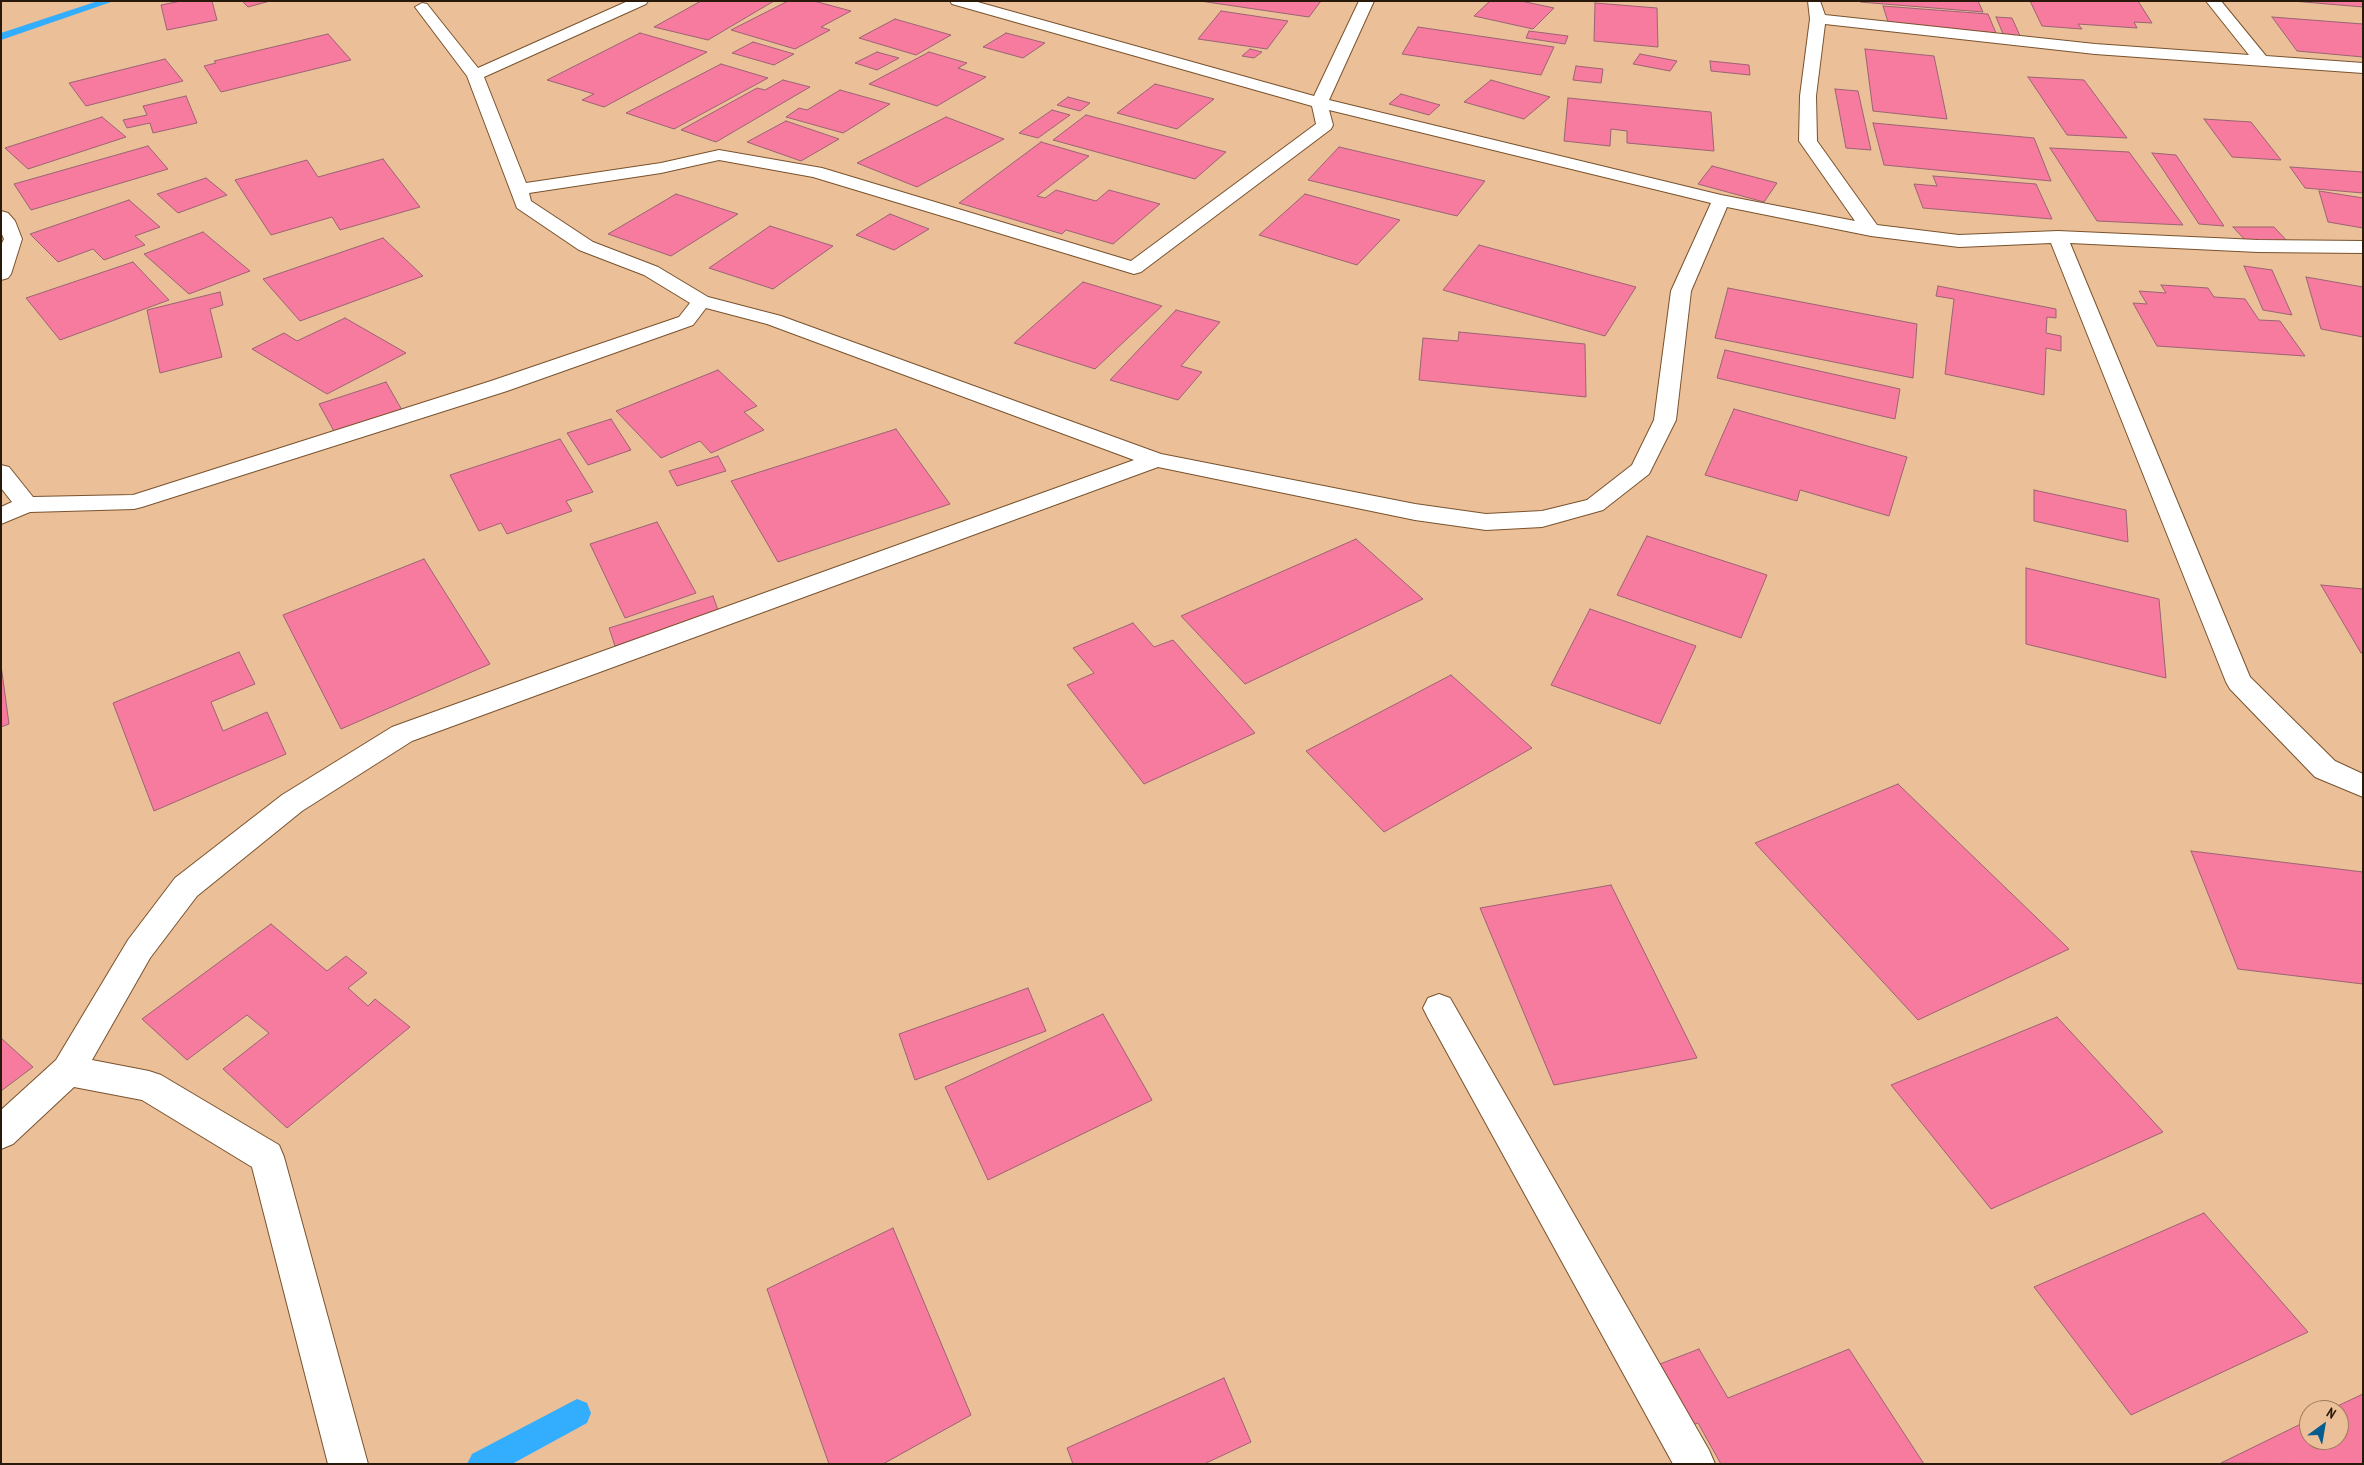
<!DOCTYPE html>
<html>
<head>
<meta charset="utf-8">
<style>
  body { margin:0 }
  #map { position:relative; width:2364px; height:1465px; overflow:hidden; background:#ebbf98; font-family:"PT Sans Narrow",sans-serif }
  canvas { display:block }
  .frame { position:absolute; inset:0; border:2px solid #29190a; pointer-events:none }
  .north { position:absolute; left:2299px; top:1400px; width:50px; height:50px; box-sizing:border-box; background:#ebbf98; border:1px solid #9d7d5f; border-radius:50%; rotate:32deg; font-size:14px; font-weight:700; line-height:20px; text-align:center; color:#29190a }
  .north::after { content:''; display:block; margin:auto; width:18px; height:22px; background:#075d8e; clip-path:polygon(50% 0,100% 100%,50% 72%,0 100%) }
</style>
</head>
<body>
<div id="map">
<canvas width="2364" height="1465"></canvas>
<div class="frame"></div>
<div class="north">N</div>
</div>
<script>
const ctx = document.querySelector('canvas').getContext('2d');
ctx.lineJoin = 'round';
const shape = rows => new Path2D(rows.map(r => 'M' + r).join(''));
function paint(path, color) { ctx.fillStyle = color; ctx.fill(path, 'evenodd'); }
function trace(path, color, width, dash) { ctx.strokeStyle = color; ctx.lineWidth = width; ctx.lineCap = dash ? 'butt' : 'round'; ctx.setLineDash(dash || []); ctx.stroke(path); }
paint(shape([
  [98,1,114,1,1,40,1,33,98,1],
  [577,1399,587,1403,591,1413,587,1423,512,1464,467,1464,472,1454,577,1399]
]), '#33aeff');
const building = shape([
  [181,1,212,1,217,20,167,30,161,5,181,1],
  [242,1,270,1,248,7,242,1],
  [701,1,774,1,708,40,654,27,701,1],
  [788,1,814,1,851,11,821,27,830,30,795,49,731,30,788,1],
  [1200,1,1321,1,1309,17,1200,1],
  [1490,1,1521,1,1554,8,1533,29,1474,16,1490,1],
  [1859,1,1978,1,1983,12,1860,2,1859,1],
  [2030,1,2138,1,2152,23,2134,22,2137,28,2078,24,2082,29,2042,26,2030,1],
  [2292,1,2363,1,2363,7,2292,1],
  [1595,3,1657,8,1658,47,1594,41,1595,3],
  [1883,6,1988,14,1996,33,1889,25,1883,6],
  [1221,11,1288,21,1267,49,1198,39,1221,11],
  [1996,17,2012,18,2021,38,2004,36,1996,17],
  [2272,17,2363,24,2363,57,2297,51,2272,17],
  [895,19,951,35,916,55,859,38,895,19],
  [1418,27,1554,47,1541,75,1402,54,1418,27],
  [1529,31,1568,36,1565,44,1526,38,1529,31],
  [640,33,707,52,604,107,582,100,594,94,547,80,640,33],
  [1006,33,1045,43,1023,58,983,47,1006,33],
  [328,34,351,60,221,92,204,66,216,63,214,61,328,34],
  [753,42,794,54,774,65,732,53,753,42],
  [1250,49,1262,52,1254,58,1242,56,1250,49],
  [1865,49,1934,56,1947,119,1873,111,1865,49],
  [877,52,899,58,877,70,855,63,877,52],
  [929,52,967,63,958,68,986,77,937,106,869,84,929,52],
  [1640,54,1677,61,1670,71,1633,64,1640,54],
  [165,59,183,81,86,106,69,83,165,59],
  [1710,61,1749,65,1750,75,1711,71,1710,61],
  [721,64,768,78,674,129,626,113,721,64],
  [1576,66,1603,69,1601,83,1573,80,1576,66],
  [2028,77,2084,80,2127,138,2067,135,2028,77],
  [783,80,810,87,716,142,681,130,757,88,765,90,783,80],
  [1491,80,1550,97,1524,119,1464,102,1491,80],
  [1155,84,1214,99,1177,129,1117,113,1155,84],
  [1835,89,1858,91,1871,150,1846,148,1835,89],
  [840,90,890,104,843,133,786,117,799,108,807,110,840,90],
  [1401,94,1440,105,1429,115,1389,104,1401,94],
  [186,96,197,123,153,133,150,123,127,128,123,120,147,115,143,106,186,96],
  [1068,97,1090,103,1080,111,1057,105,1068,97],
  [1568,98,1711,112,1714,151,1627,143,1627,131,1611,129,1610,146,1564,141,1568,98],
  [1052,110,1070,115,1038,138,1019,133,1052,110],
  [1086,115,1226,152,1195,179,1053,140,1086,115],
  [102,117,126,137,28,169,5,148,102,117],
  [946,117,1004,139,917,187,857,163,946,117],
  [2204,119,2251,122,2281,160,2232,157,2204,119],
  [786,121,839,139,801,161,747,142,786,121],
  [1873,123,2034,138,2051,181,1884,165,1873,123],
  [1041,142,1089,156,1037,196,1045,198,1056,190,1096,201,1109,190,1160,204,1113,244,1066,230,1062,234,959,203,1041,142],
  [148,146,168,169,31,210,14,184,148,146],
  [1339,147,1485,181,1457,216,1308,180,1339,147],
  [2050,148,2129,152,2183,225,2097,221,2050,148],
  [2152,153,2176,155,2224,226,2199,224,2152,153],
  [383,159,420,207,340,230,332,217,271,235,235,180,307,160,318,177,383,159],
  [1712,166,1777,183,1764,202,1698,184,1712,166],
  [2290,167,2363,172,2363,193,2305,188,2290,167],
  [1933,176,2036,184,2052,219,1923,208,1914,184,1937,186,1933,176],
  [206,178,227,195,178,213,157,194,206,178],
  [2319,191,2363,198,2363,228,2328,222,2319,191],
  [676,194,738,214,671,256,608,234,676,194],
  [1305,194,1400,220,1357,265,1259,235,1305,194],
  [129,200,160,227,135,236,145,245,104,260,93,249,58,262,30,234,129,200],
  [890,214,929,229,894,250,856,235,890,214],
  [770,226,833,246,773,289,709,268,770,226],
  [2233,227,2274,227,2288,242,2247,242,2233,227],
  [203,232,250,271,189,294,144,254,203,232],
  [383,238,423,276,300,321,263,279,383,238],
  [1479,245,1636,287,1605,336,1443,290,1479,245],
  [133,262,169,300,60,340,26,298,133,262],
  [2244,266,2272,270,2292,315,2263,310,2244,266],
  [2306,277,2363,287,2363,337,2321,329,2306,277],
  [1083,282,1162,306,1095,369,1014,343,1083,282],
  [2161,285,2208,288,2214,297,2245,299,2259,320,2280,321,2305,356,2157,346,2133,303,2147,304,2139,291,2166,293,2161,285],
  [1938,286,2056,309,2056,318,2047,317,2046,333,2061,336,2061,351,2046,348,2044,395,1945,374,1954,299,1936,296,1938,286],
  [1728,288,1917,324,1913,378,1715,338,1728,288],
  [220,292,223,305,210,309,222,357,160,373,147,310,220,292],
  [1176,310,1220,322,1181,366,1202,372,1178,400,1110,380,1176,310],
  [345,318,406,353,327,394,252,349,284,333,297,341,345,318],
  [1459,332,1585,344,1586,397,1419,380,1423,338,1458,341,1459,332],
  [1725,350,1900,389,1895,419,1717,378,1725,350],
  [718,370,757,406,744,412,764,430,711,453,700,441,661,458,616,411,718,370],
  [386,382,402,410,335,433,319,404,386,382],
  [1734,409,1907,457,1889,516,1800,490,1797,501,1705,475,1734,409],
  [611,419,631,450,588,465,567,433,611,419],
  [896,429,950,504,778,562,731,481,896,429],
  [560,439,593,492,566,501,572,511,507,534,501,523,479,531,450,475,560,439],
  [718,456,726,471,677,486,669,471,718,456],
  [2034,490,2126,510,2128,542,2034,521,2034,490],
  [657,522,696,593,625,618,590,544,657,522],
  [1647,536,1767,575,1741,638,1617,595,1647,536],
  [1356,539,1423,599,1245,684,1181,616,1356,539],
  [424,559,490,664,341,729,283,615,424,559],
  [2026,568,2159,599,2166,678,2026,644,2026,568],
  [2321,585,2363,589,2363,653,2361,653,2321,585],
  [713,596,719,613,615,646,609,628,713,596],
  [1590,609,1696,646,1660,724,1551,685,1590,609],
  [1133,623,1154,647,1173,640,1255,733,1144,784,1067,685,1094,673,1073,648,1133,623],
  [239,652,255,684,211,702,223,731,267,712,286,754,154,811,113,703,239,652],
  [1,665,9,724,1,727,1,665],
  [1451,675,1532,748,1384,832,1306,751,1451,675],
  [1898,784,2069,949,1918,1020,1755,843,1898,784],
  [2191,851,2363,872,2363,984,2238,969,2191,851],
  [1611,885,1697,1058,1554,1085,1480,908,1611,885],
  [271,924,327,971,346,956,367,973,348,988,368,1006,375,999,410,1027,287,1128,223,1069,269,1033,247,1015,187,1060,142,1019,271,924],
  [1028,988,1046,1031,915,1080,899,1034,1028,988],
  [1103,1014,1152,1100,988,1180,945,1087,1103,1014],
  [2057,1017,2163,1132,1991,1209,1891,1085,2057,1017],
  [1,1038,33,1067,1,1091,1,1038],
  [2204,1213,2308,1332,2131,1415,2034,1287,2204,1213],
  [893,1228,971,1415,883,1464,829,1464,767,1289,893,1228],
  [1699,1349,1728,1398,1849,1349,1924,1464,1721,1464,1698,1423,1680,1430,1647,1369,1699,1349],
  [1224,1378,1251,1442,1204,1464,1073,1464,1067,1448,1224,1378],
  [2363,1394,2363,1464,2221,1463,2309,1420,2309,1440,2339,1440,2339,1410,2329,1410,2363,1394]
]);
paint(building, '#f77a9f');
trace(building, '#9a6472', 1);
const minor = shape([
  [628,1,648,1,646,4,484,77,526,183,661,163,719,150,822,168,1131,261,1316,124,1312,106,952,4,950,1,974,1,1314,96,1359,1,1374,1,1329,100,1721,195,1855,221,1799,141,1800,96,1810,19,1808,1,1820,1,1825,15,2095,44,2249,55,2206,1,2221,1,2266,56,2363,63,2363,73,2095,54,1825,24,1816,96,1817,141,1877,225,1959,235,2058,231,2258,240,2363,241,2363,253,2258,252,2070,243,2250,677,2335,761,2363,774,2363,797,2315,777,2230,689,2226,682,2051,243,1959,247,1871,236,1727,207,1691,291,1676,420,1649,474,1603,510,1542,527,1486,530,1415,520,1158,467,412,741,302,811,197,896,150,958,92,1060,149,1071,161,1075,279,1145,284,1157,368,1464,328,1464,252,1167,142,1100,74,1087,13,1144,1,1149,1,1110,56,1060,128,940,175,878,282,795,392,727,1134,460,767,324,706,308,693,325,507,391,142,507,134,509,30,512,1,524,1,507,12,502,1,488,1,465,9,467,33,497,133,495,491,381,679,317,690,303,644,275,579,250,517,208,467,76,415,7,422,3,427,4,478,68,628,1],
  [1329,110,1711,203,1671,291,1654,420,1632,465,1587,500,1542,511,1486,514,1415,504,1161,454,781,316,708,297,658,267,593,242,531,201,529,193,661,173,719,160,813,177,1134,274,1141,272,1331,129,1333,125,1329,110],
  [1,211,8,213,15,221,22,239,11,274,8,278,1,280,1,245,4,239,1,232,1,211],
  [1439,994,1450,998,1709,1450,1715,1464,1673,1464,1428,1018,1423,1008,1428,998,1439,994]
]);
trace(minor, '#79532e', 2);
paint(minor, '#fff');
</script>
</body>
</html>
